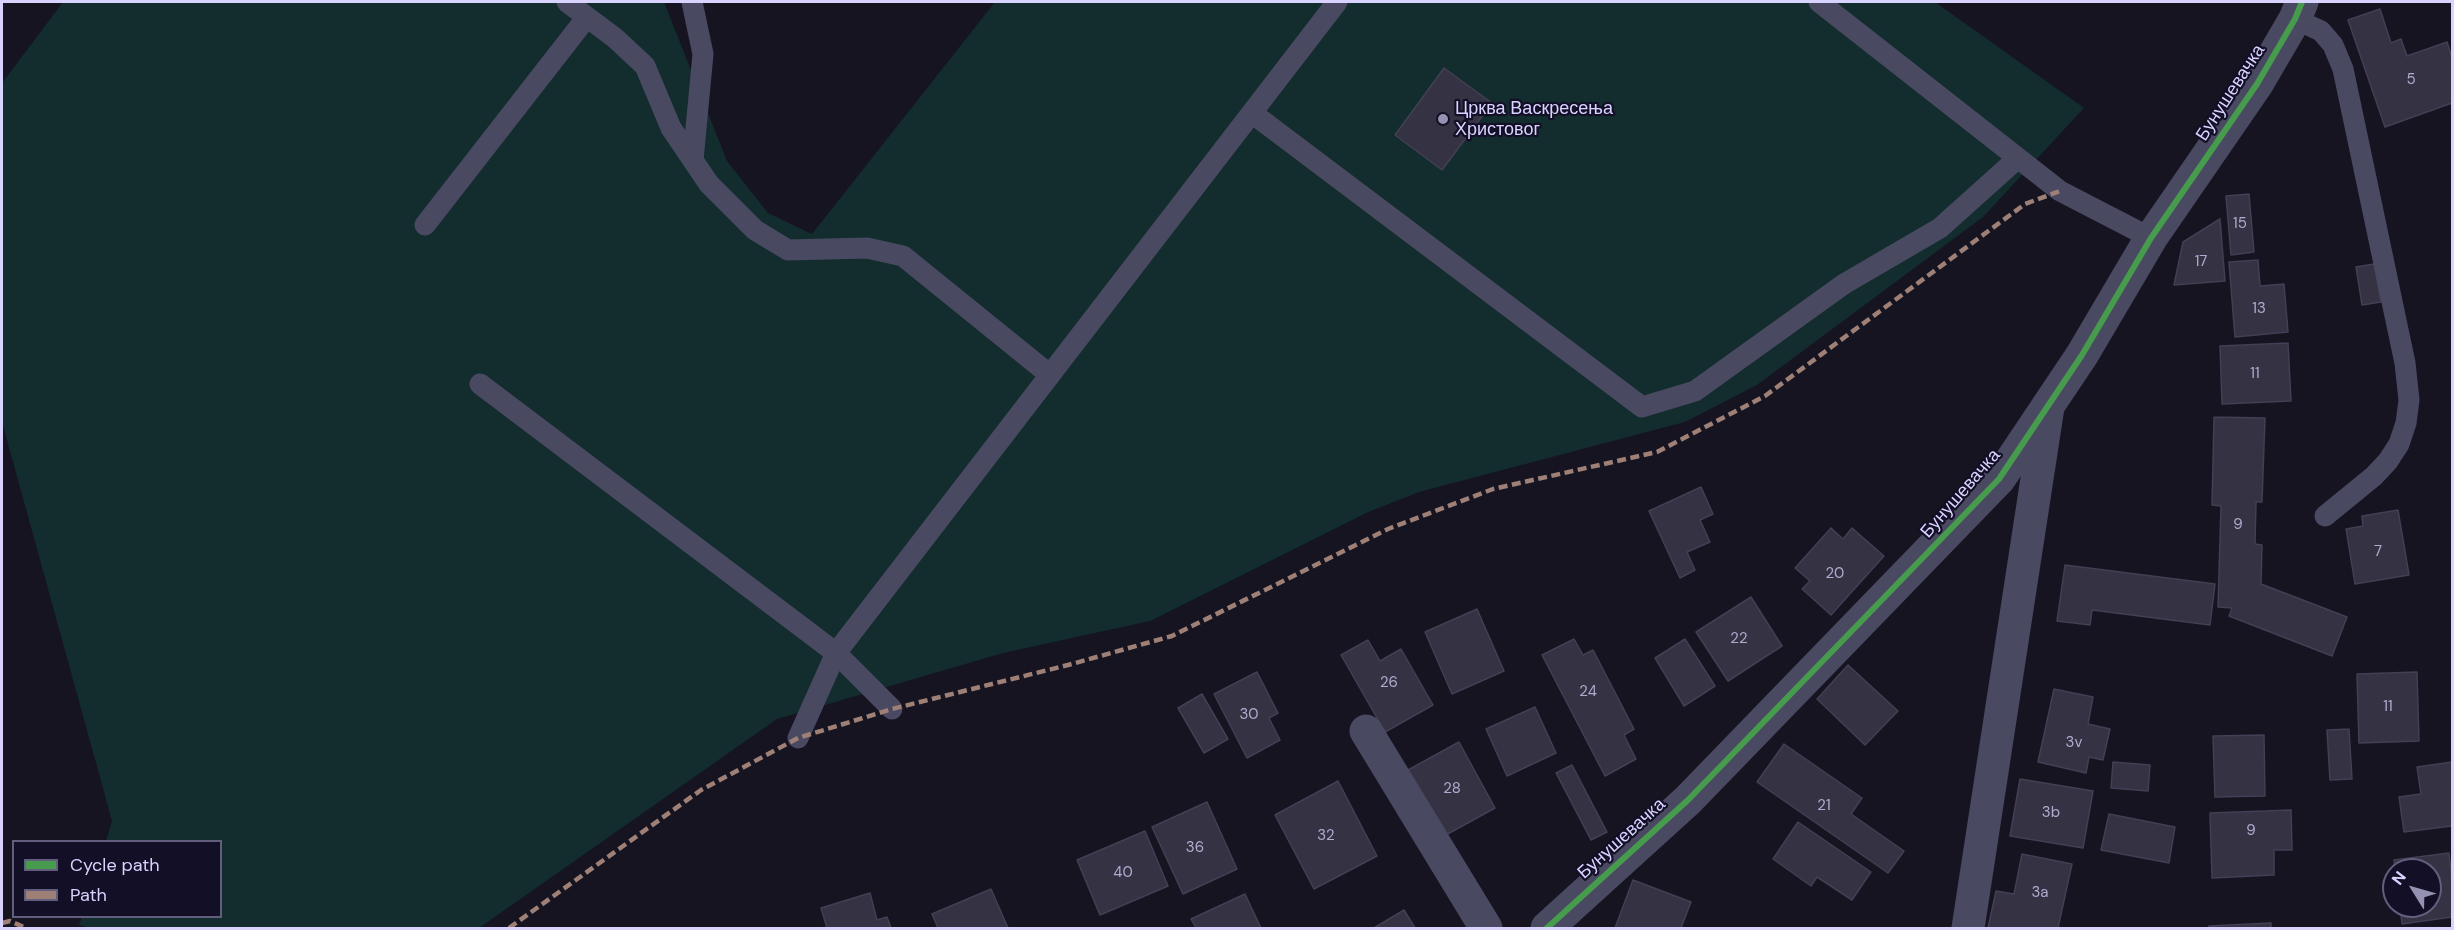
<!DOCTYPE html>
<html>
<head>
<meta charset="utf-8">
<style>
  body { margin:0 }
  #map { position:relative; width:2454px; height:930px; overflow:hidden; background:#161421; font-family:"DM Sans",sans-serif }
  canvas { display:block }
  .frame { position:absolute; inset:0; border:3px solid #d9d4ff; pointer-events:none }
  .legend { position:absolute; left:12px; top:840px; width:210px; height:78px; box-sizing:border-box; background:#130f26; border:2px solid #625e7d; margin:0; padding:8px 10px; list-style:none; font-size:18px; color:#d9d4ff }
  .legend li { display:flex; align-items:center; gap:12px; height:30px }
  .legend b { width:30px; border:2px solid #625e7d }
  .north { position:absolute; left:2382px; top:858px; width:60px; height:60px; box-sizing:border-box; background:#130f26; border:2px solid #625e7d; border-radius:50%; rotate:307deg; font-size:16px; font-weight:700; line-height:24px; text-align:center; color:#d9d4ff }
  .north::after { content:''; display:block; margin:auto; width:21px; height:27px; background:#9591b1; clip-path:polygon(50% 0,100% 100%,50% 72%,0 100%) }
</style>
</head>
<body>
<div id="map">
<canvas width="2454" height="930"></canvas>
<div class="frame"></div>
<ul class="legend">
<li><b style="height:8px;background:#469c4c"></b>Cycle path</li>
<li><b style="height:8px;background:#9e8076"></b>Path</li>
</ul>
<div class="north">N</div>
</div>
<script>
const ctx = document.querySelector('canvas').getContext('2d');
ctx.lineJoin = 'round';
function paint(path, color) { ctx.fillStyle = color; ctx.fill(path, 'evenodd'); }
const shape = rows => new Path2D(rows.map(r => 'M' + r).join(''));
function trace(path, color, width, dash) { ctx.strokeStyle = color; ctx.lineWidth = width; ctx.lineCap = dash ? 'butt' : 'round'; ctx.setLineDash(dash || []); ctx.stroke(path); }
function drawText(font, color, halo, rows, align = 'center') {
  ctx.font = font + ' "DM Sans",sans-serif'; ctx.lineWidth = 4.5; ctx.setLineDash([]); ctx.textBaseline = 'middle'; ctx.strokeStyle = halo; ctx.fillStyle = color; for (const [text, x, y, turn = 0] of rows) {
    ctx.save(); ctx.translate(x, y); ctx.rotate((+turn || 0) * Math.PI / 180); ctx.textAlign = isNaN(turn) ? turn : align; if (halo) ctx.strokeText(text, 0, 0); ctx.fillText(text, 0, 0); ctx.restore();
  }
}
paint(shape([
  [63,2,664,2,727,161,768,213,812,234,995,2,1935,2,2084,108,1983,217,1757,385,1685,422,1419,492,1366,513,1150,621,1003,653,777,719,479,928,90,928,79,925,82,917,220,916,220,842,106,841,112,821,2,422,2,83]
]), '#132c2d');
const building = shape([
  [2380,9,2391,43,2401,39,2407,56,2447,42,2452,57,2452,103,2385,127,2348,20,2380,9],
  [1444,68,1492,103,1442,170,1395,135,1444,68],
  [2249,194,2254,252,2231,255,2226,196,2249,194],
  [2220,219,2225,281,2174,285,2183,242,2220,219],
  [2258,260,2260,286,2284,284,2288,332,2235,337,2229,262,2258,260],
  [2374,264,2381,302,2362,305,2356,267,2374,264],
  [2288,343,2291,401,2222,404,2220,346,2288,343],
  [2214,417,2265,418,2262,502,2256,502,2255,544,2262,545,2261,584,2347,617,2332,656,2229,616,2232,608,2218,607,2221,506,2212,505,2214,417],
  [1701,487,1713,514,1700,520,1710,542,1687,552,1695,570,1680,578,1649,511,1701,487],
  [2398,510,2409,575,2355,584,2346,529,2363,526,2362,516,2398,510],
  [1831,528,1843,539,1852,528,1884,556,1831,615,1802,589,1810,581,1795,568,1831,528],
  [2065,565,2215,584,2210,625,2092,610,2090,625,2057,621,2065,565],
  [1751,597,1782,646,1728,681,1696,632,1751,597],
  [1477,609,1504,671,1452,694,1425,632,1477,609],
  [1574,639,1583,655,1593,650,1634,729,1624,735,1636,759,1605,776,1542,655,1574,639],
  [1685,639,1715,686,1684,706,1655,658,1685,639],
  [1368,640,1380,661,1401,649,1433,705,1385,732,1341,655,1368,640],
  [1848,665,1898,711,1865,745,1817,699,1848,665],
  [1257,672,1278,713,1269,718,1280,740,1247,758,1214,694,1257,672],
  [2417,672,2419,741,2359,743,2357,674,2417,672],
  [2054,689,2093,697,2088,724,2110,729,2103,760,2089,757,2086,773,2038,762,2054,689],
  [1202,694,1228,739,1204,753,1178,708,1202,694],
  [1535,707,1556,753,1507,776,1486,729,1535,707],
  [2349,729,2352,779,2330,780,2327,730,2349,729],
  [2264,735,2265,796,2215,797,2213,736,2264,735],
  [1459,742,1495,808,1444,836,1408,770,1459,742],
  [1784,744,1862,798,1851,814,1904,851,1888,873,1757,782,1784,744],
  [2113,762,2150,765,2148,791,2111,788,2113,762],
  [2452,762,2452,826,2404,832,2399,797,2421,794,2417,767,2452,762],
  [1572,765,1607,832,1591,840,1556,773,1572,765],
  [2020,779,2093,791,2083,848,2010,836,2020,779],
  [1338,781,1377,856,1314,889,1275,815,1338,781],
  [1207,802,1237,869,1183,894,1152,827,1207,802],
  [2291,810,2292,850,2274,850,2274,875,2212,878,2210,813,2291,810],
  [2109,814,2175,827,2169,863,2101,850,2109,814],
  [1798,822,1871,872,1852,900,1817,877,1811,886,1773,859,1798,822],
  [1145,831,1168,886,1100,915,1077,860,1145,831],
  [2449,853,2452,881,2452,917,2402,924,2400,906,2430,906,2430,870,2395,870,2394,860,2449,853],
  [2022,854,2072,864,2058,928,1988,928,1996,891,2014,894,2022,854],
  [1633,880,1691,902,1681,928,1615,928,1633,880],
  [991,889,1008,928,938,928,932,914,991,889],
  [870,893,877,920,887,917,891,928,827,928,821,908,870,893],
  [1245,894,1261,928,1196,928,1191,919,1245,894],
  [1404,910,1415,928,1374,928,1404,910],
  [2271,923,2271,928,2209,928,2209,926,2271,923]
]);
paint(building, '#343243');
trace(building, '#433f54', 1.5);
trace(shape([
  [567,2,615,38,645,66,671,128,709,184,755,230,788,250,867,248,903,256,1050,375],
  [692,2,703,54,693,160],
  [1819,2,2060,191,2151,238],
  [2295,19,2321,31,2333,45,2343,69,2405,363,2409,400,2406,423,2399,444,2388,461,2374,476,2325,516],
  [1252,113,1642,407,1695,391,1844,284,1940,228,2018,158],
  [425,225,587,17],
  [480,384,836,653,892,709],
  [798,738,836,653,1337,2]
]), '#4a4962', 21);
trace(shape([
  [1366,731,1486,928],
  [1968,928,2048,407]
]), '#4a4962', 33);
trace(shape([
  [1547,928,1688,800,1999,479,2082,355,2151,238,2257,84,2295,19,2302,2]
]), '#4a4962', 33);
trace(shape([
  [2,923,10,921,26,928],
  [509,928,701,790,798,738,892,709,1068,665,1172,636,1388,529,1493,489,1657,452,1765,396,2025,204,2060,191]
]), '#9e8076', 4.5, [9, 4.5]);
trace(shape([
  [1547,928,1688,800,1999,479,2082,355,2151,238,2257,84,2295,19,2302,2]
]), '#469c4c', 6);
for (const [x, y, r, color] of [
  [1443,119,6,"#9591b1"]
]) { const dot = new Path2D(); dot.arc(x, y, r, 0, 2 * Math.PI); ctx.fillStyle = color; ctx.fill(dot); trace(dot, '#130f26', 2); }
drawText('15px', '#b0acd0', null, [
  ["5",2411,80],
  ["15",2240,224],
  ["17",2201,262],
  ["13",2259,309],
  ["11",2255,374],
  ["9",2238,525],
  ["7",2378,552],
  ["20",1835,574],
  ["22",1739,639],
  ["26",1389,683],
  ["24",1588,692],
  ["11",2388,707],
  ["30",1249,715],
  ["3v",2074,743],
  ["28",1452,789],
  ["21",1824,806],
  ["3b",2051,813],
  ["9",2251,831],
  ["32",1326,836],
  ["36",1195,848],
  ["40",1123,873],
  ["3a",2040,893]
]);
drawText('18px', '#d9d4ff', '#130f26', [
  ["Бунушевачка",2231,93,-57],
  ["Бунушевачка",1961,494,-49],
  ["Бунушевачка",1622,839,-42]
]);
drawText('18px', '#d9d4ff', '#130f26', [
  ["Црква Васкресења",1455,109],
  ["Христовог",1455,130]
], 'left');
</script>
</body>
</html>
